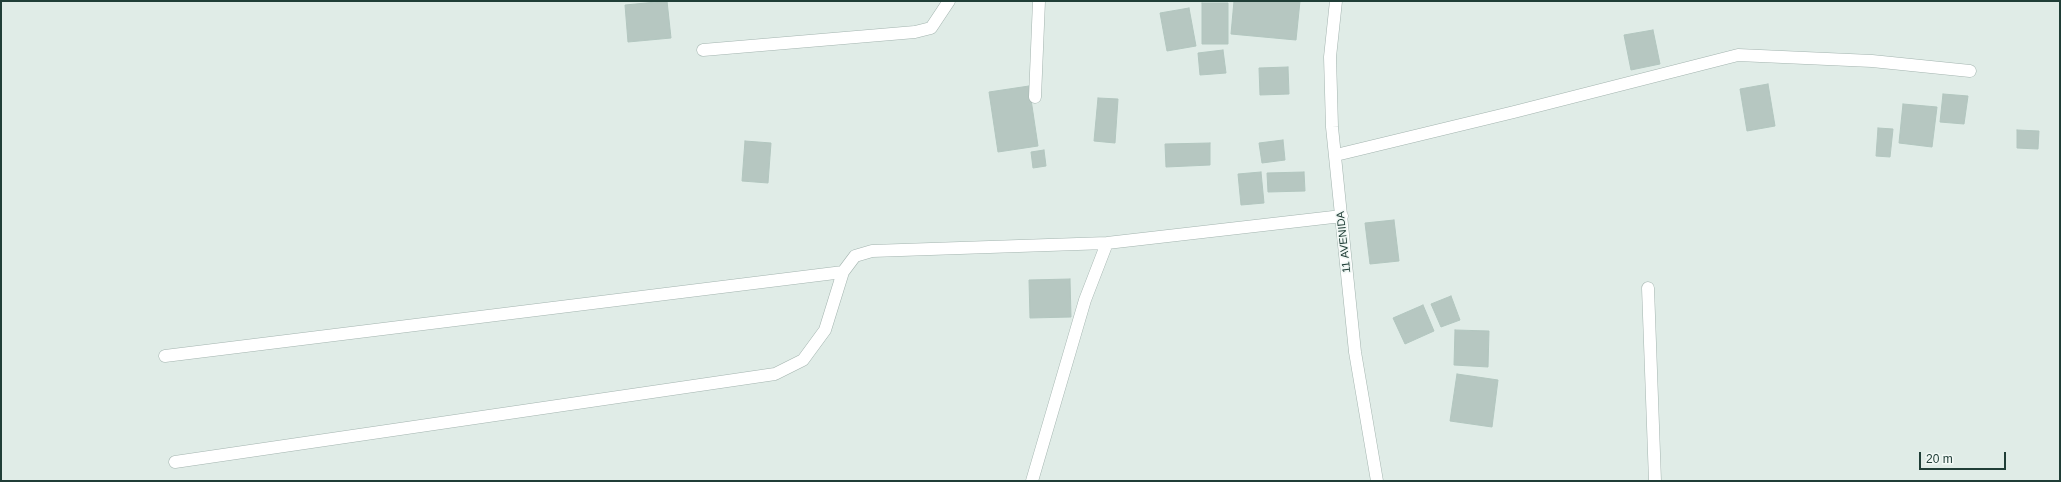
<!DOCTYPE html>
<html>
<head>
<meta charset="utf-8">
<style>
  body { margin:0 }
  #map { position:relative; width:2061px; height:482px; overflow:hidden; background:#e0ece7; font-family:Arial,sans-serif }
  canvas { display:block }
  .frame { position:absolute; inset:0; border:2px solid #203e37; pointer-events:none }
  .scale { position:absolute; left:1919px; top:452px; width:87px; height:18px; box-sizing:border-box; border:2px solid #203e37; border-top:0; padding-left:5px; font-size:12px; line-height:14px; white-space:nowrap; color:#203e37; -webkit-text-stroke:3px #f1f8f5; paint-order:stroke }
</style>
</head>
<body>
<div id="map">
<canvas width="2061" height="482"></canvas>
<div class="frame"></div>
<div class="scale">20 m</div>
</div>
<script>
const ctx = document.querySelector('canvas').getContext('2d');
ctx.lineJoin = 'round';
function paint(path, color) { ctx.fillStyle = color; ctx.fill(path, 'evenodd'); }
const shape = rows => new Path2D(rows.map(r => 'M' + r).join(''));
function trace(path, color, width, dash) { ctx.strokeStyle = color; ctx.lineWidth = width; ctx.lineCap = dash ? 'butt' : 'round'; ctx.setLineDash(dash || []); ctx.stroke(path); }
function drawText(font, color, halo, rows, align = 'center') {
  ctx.font = font + ' Arial,sans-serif'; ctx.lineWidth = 3; ctx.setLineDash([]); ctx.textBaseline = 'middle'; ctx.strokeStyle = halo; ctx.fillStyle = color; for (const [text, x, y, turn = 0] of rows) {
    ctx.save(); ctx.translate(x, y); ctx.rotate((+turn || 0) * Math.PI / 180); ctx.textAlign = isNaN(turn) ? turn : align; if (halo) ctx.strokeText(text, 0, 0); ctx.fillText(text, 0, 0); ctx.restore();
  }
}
const building = shape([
  [667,1,671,38,628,42,625,5,667,1],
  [1234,1,1300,1,1296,40,1231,34,1234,1],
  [1202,3,1228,3,1228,44,1202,44,1202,3],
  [1189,8,1196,46,1167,51,1160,13,1189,8],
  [1653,30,1660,64,1631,70,1624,35,1653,30],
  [1223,50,1226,73,1200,75,1198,53,1223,50],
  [1288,67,1289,94,1260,95,1259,68,1288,67],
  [1768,84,1775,126,1747,131,1740,89,1768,84],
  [1029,86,1038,146,998,152,989,92,1029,86],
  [1943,94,1968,96,1964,124,1940,122,1943,94],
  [1098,98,1118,99,1115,143,1094,141,1098,98],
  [1903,104,1937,107,1932,147,1899,143,1903,104],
  [1878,128,1893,129,1890,157,1876,156,1878,128],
  [2017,130,2039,131,2038,149,2017,148,2017,130],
  [1283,140,1285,160,1262,163,1259,143,1283,140],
  [745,141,771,143,768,183,742,181,745,141],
  [1210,143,1210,165,1166,167,1165,144,1210,143],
  [1044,150,1046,166,1033,168,1031,152,1044,150],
  [1261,172,1264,203,1241,205,1238,174,1261,172],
  [1304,172,1305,191,1268,192,1267,173,1304,172],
  [1394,220,1399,261,1370,264,1365,223,1394,220],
  [1070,279,1071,317,1030,318,1029,280,1070,279],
  [1451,296,1460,320,1441,327,1431,304,1451,296],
  [1423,305,1434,331,1405,344,1393,318,1423,305],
  [1455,330,1489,331,1488,367,1454,365,1455,330],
  [1457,374,1498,380,1492,427,1450,421,1457,374]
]);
paint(building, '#b6c7c1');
trace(building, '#b2c6bf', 1);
const minor = shape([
  [1336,1,1330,57,1332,127,1355,352,1377,481],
  [703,50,915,32,931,28,949,1],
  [1035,97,1039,1],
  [1336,155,1514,112,1738,55,1872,61,1970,71],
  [1648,288,1655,481],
  [165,356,843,272],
  [175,462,775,374,803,360,825,330,843,272,855,256,872,251,1107,243,1342,216],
  [1032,481,1085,300,1107,243]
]);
trace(minor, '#a3b4af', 13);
trace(minor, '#fff', 12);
drawText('11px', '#203e37', '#f1f8f5', [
  ["11 AVENIDA",1344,242,-96]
]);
</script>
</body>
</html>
